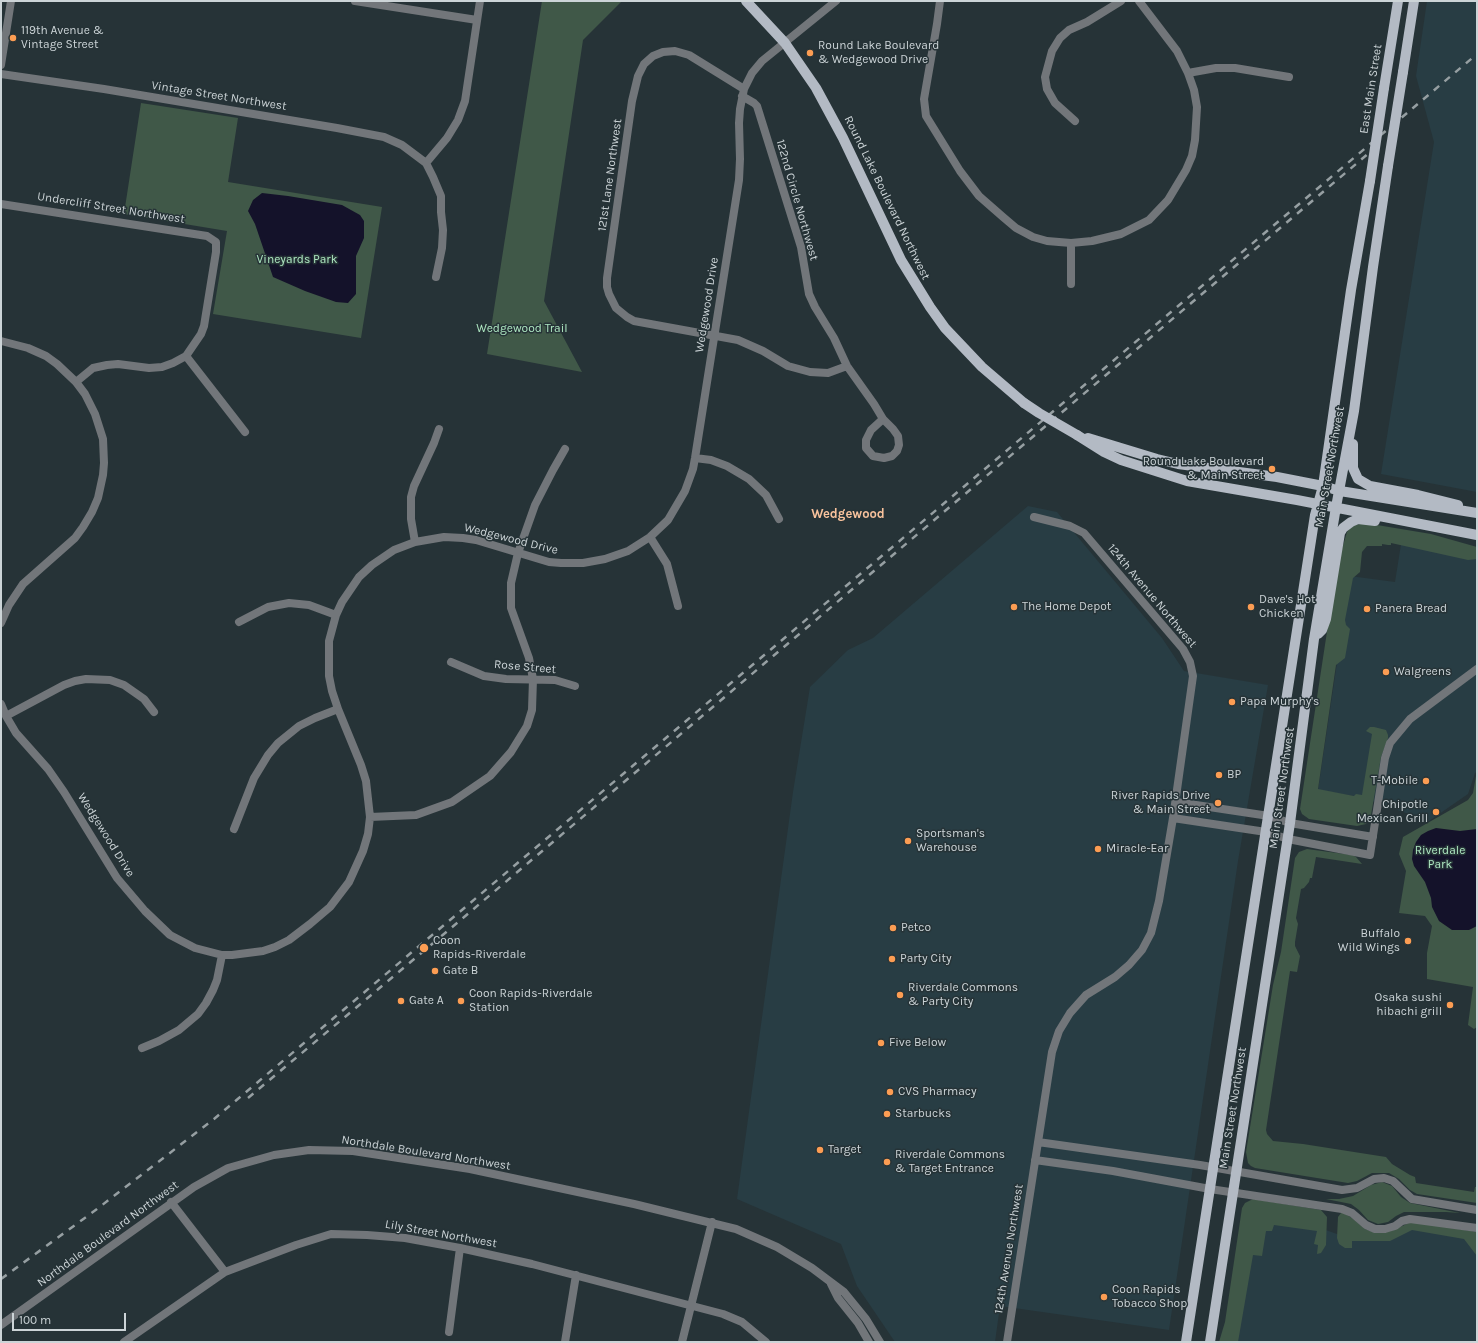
<!DOCTYPE html>
<html>
<head>
<meta charset="utf-8">
<style>
  body { margin:0 }
  #map { position:relative; width:1478px; height:1343px; overflow:hidden; background:#263337; font-family:Karla,sans-serif }
  canvas { display:block }
  .frame { position:absolute; inset:0; border:2px solid #ccd4d7; pointer-events:none }
  .scale { position:absolute; left:12px; top:1313px; width:114px; height:18px; box-sizing:border-box; border:2px solid #ccd4d7; border-top:0; padding-left:5px; font-size:12px; line-height:14px; white-space:nowrap; color:#ccd4d7; -webkit-text-stroke:3px #263337; paint-order:stroke }
</style>
</head>
<body>
<div id="map">
<canvas width="1478" height="1343"></canvas>
<div class="frame"></div>
<div class="scale">100 m</div>
</div>
<script>
const ctx = document.querySelector('canvas').getContext('2d');
ctx.lineJoin = 'round';
function paint(path, color) { ctx.fillStyle = color; ctx.fill(path, 'evenodd'); }
const shape = rows => new Path2D(rows.map(r => 'M' + r).join(''));
function trace(path, color, width, dash) { ctx.strokeStyle = color; ctx.lineWidth = width; ctx.lineCap = dash ? 'butt' : 'round'; ctx.setLineDash(dash || []); ctx.stroke(path); }
function drawText(font, color, halo, rows, align = 'center') {
  ctx.font = font + ' Karla,sans-serif'; ctx.lineWidth = 3; ctx.setLineDash([]); ctx.textBaseline = 'middle'; ctx.strokeStyle = halo; ctx.fillStyle = color; for (const [text, x, y, turn = 0] of rows) {
    ctx.save(); ctx.translate(x, y); ctx.rotate((+turn || 0) * Math.PI / 180); ctx.textAlign = isNaN(turn) ? turn : align; if (halo) ctx.strokeText(text, 0, 0); ctx.fillText(text, 0, 0); ctx.restore();
  }
}
paint(shape([
  [1427,1,1477,1,1477,492,1381,474,1434,142,1416,76],
  [1028,506,1057,512,1162,638,1184,671,1268,685,1238,861,1169,1330,1000,1306,995,1342,895,1342,857,1286,841,1244,737,1199,793,792,810,687,848,650,873,638],
  [1402,538,1477,558,1477,772,1475,773,1468,794,1429,821,1360,797,1318,790,1350,576,1395,582],
  [1256,1218,1323,1229,1348,1238,1390,1240,1412,1228,1477,1237,1477,1342,1235,1342]
]), '#283d44');
paint(shape([
  [542,1,622,1,583,40,544,301,582,372,487,354],
  [141,103,238,118,228,182,382,207,361,338,213,314,227,231,124,214],
  [1365,523,1431,534,1477,547,1477,559,1468,560,1391,543,1391,545,1388,545,1382,544,1382,546,1367,546,1362,552,1360,572,1353,578,1345,620,1346,625,1350,629,1345,658,1336,665,1318,789,1354,796,1356,794,1362,795,1372,734,1366,731,1370,727,1374,727,1386,730,1388,735,1388,738,1381,757,1371,815,1366,824,1357,826,1309,819,1302,814,1300,809,1337,566,1347,532,1350,528,1355,525],
  [1476,776,1477,776,1477,1027,1474,1029,1468,1025,1473,987,1427,979,1427,953,1432,926,1425,916,1399,913,1406,871,1399,854,1403,837,1468,800,1473,793],
  [1307,849,1352,855,1356,857,1362,864,1316,857,1312,878,1310,878,1309,882,1304,888,1301,889,1296,918,1298,924,1295,942,1295,946,1300,956,1297,972,1290,971,1266,1130,1267,1134,1273,1141,1303,1144,1386,1157,1392,1164,1410,1175,1415,1177,1416,1183,1474,1192,1475,1187,1477,1187,1477,1203,1417,1194,1410,1190,1399,1179,1389,1173,1372,1173,1357,1181,1348,1183,1255,1168,1251,1166,1248,1163,1246,1152,1273,985,1281,952,1295,858,1299,852],
  [1382,1182,1392,1186,1401,1197,1410,1203,1460,1213,1446,1212,1404,1212,1396,1216,1388,1222,1378,1224,1368,1220,1359,1210,1351,1204,1326,1199,1339,1199,1353,1196,1371,1185],
  [1253,1199,1321,1210,1327,1217,1326,1245,1321,1253,1317,1254,1318,1245,1314,1244,1317,1231,1274,1225,1272,1231,1266,1231,1262,1256,1253,1255,1238,1342,1219,1342,1225,1322,1242,1208,1245,1203],
  [1341,1213,1344,1213,1352,1218,1365,1229,1376,1233,1391,1231,1409,1223,1421,1223,1477,1232,1477,1256,1464,1239,1412,1230,1390,1241,1352,1241,1352,1248,1345,1248,1339,1244,1337,1238,1338,1217]
]), '#405848');
paint(shape([
  [262,193,288,196,342,205,360,215,364,221,364,238,356,256,356,294,348,303,336,302,305,291,273,277,255,224,248,211,253,200],
  [1436,828,1460,831,1477,829,1477,926,1469,930,1452,930,1439,921,1432,907,1431,898,1425,882,1414,866,1412,859,1413,850,1416,842,1421,835,1428,831]
]), '#14122a');
trace(shape([
  [355,1,477,20],
  [940,1,937,24,924,99,926,116,960,171,979,196,1003,217,1016,228,1033,237,1047,241,1071,243,1092,241,1121,234,1149,220,1168,200,1186,170,1192,156,1195,140,1197,107,1194,90,1188,73,1177,51,1139,1],
  [1,65,11,1],
  [1188,73,1216,68,1235,68,1289,77],
  [1,74,104,89,337,128,384,137,402,145,426,163],
  [744,89,689,55,675,51,663,52,653,56,644,64,638,76,632,101,607,278,607,287,609,294,616,308,627,317,634,321,738,340,763,351,788,366,810,372,828,373,847,366],
  [742,96,754,103,757,106,801,247,809,294,815,307,834,338,847,366,874,404,883,419],
  [1075,121,1055,103,1047,89,1045,77,1052,51,1060,38,1069,30,1087,22,1121,1],
  [1,204,207,236,216,242,216,252,204,326,201,334,186,356,173,363,162,367,149,368,118,364,107,365,93,368,76,382],
  [1071,243,1071,284],
  [436,277,442,248,443,230,441,212,441,196,433,177,426,163,447,138,458,120,465,101,480,1],
  [1,341,28,348,46,356,57,364,76,382,85,394,95,414,103,439,104,463,103,475,98,498,92,512,83,527,75,538,23,584,9,605,1,623],
  [186,356,245,432],
  [883,419,893,429,898,436,899,445,897,451,892,456,884,458,873,456,866,448,866,440,871,430,883,419],
  [695,458,711,460,727,466,749,479,766,495,779,519],
  [650,537,667,564,678,606],
  [415,542,411,519,411,497,414,486,434,443,439,429],
  [239,622,268,607,289,603,309,605,336,615],
  [451,662,484,676,506,679,555,680,575,686],
  [1,704,6,716,16,733,48,769,64,792,117,878,145,911,170,935,195,948,222,955,232,955,263,951,275,947,289,940,310,924,330,907,349,882,363,851,368,834,370,817,366,781,361,765,338,709,332,691,329,676,329,641,336,615,342,602,359,577,372,565,394,550,415,542,444,537,463,538,476,540,549,562,561,563,583,563,605,559,628,551,650,537,668,520,685,491,693,469,695,458,739,180,740,159,739,123,740,109,744,89,752,73,762,61,836,1],
  [6,716,64,685,75,681,86,679,110,680,124,685,144,699,154,712],
  [1176,802,1269,816,1290,823,1373,837],
  [370,817,416,815,452,802,490,776,511,752,527,726,532,710,533,679,529,658,511,608,511,583,518,553,535,505,553,470,565,449],
  [1173,818,1266,832,1288,839,1370,855,1385,758,1390,743,1410,719,1477,669],
  [234,829,254,778,268,755,278,743,299,726,315,718,338,709],
  [142,1048,159,1041,179,1030,198,1014,206,1003,213,990,217,980,222,955],
  [1038,1142,1200,1165,1342,1190,1357,1188,1374,1179,1384,1178,1393,1181,1412,1199,1477,1210],
  [1035,1160,1113,1171,1210,1189,1342,1209,1352,1213,1366,1225,1375,1229,1385,1229,1395,1226,1402,1221,1410,1219,1477,1228],
  [171,1202,225,1272],
  [831,1284,838,1298,858,1323,869,1342],
  [1,1325,194,1187,228,1168,274,1155,309,1150,353,1151,470,1169,634,1204,736,1229,777,1247,812,1268,844,1292,866,1319,880,1342],
  [449,1332,460,1248],
  [124,1342,225,1272,296,1245,331,1234,367,1235,405,1238,460,1248,532,1264,723,1314,742,1322,766,1342],
  [565,1342,576,1275],
  [682,1342,712,1222],
  [1007,1342,1052,1052,1059,1031,1070,1013,1086,995,1115,977,1129,965,1142,950,1151,933,1159,901,1173,818,1193,676,1190,662,1183,649,1084,533,1070,526,1034,517]
]), '#72767a', 8);
trace(shape([
  [746,1,785,43,816,88,843,138,901,260,930,307,945,328,982,367,1024,403],
  [1403,72,1414,1],
  [1384,88,1398,1],
  [1077,435,1104,452,1121,460,1187,481,1297,500,1477,535],
  [1088,438,1157,459,1178,464,1277,477,1323,486,1340,491,1477,513],
  [1353,444,1353,468,1358,479,1370,486,1418,495,1458,505],
  [1318,634,1322,630,1326,619,1340,533,1343,528,1351,522,1358,519,1375,521],
  [1186,1342,1315,515,1323,486,1351,290,1370,181],
  [1210,1342,1290,823,1314,639,1336,507,1354,411,1373,267,1388,166]
]), '#b3bac4', 10);
trace(shape([
  [248,1098,425,950,1369,153],
  [1,1279,97,1209,214,1119,1477,54]
]), '#969fa2', 2.5, [7, 7]);
trace(shape([
  [1388,166,1403,72],
  [1370,181,1384,88],
  [1024,403,1039,413,1077,435]
]), '#b3bac4', 10);
for (const [x, y, r, color] of [
  [13,38,4,"#fc9d53"],
  [810,53,4,"#fc9d53"],
  [1272,469,4,"#fc9d53"],
  [1014,607,4,"#fc9d53"],
  [1251,607,4,"#fc9d53"],
  [1367,609,4,"#fc9d53"],
  [1386,672,4,"#fc9d53"],
  [1232,702,4,"#fc9d53"],
  [1219,775,4,"#fc9d53"],
  [1426,781,4,"#fc9d53"],
  [1218,803,4,"#fc9d53"],
  [1436,812,4,"#fc9d53"],
  [908,841,4,"#fc9d53"],
  [1098,849,4,"#fc9d53"],
  [893,928,4,"#fc9d53"],
  [1408,941,4,"#fc9d53"],
  [424,948,5,"#fc9d53"],
  [892,959,4,"#fc9d53"],
  [435,971,4,"#fc9d53"],
  [900,995,4,"#fc9d53"],
  [401,1001,4,"#fc9d53"],
  [461,1001,4,"#fc9d53"],
  [1450,1005,4,"#fc9d53"],
  [881,1043,4,"#fc9d53"],
  [890,1092,4,"#fc9d53"],
  [887,1114,4,"#fc9d53"],
  [820,1150,4,"#fc9d53"],
  [887,1162,4,"#fc9d53"],
  [1104,1297,4,"#fc9d53"]
]) { const dot = new Path2D(); dot.arc(x, y, r, 0, 2 * Math.PI); ctx.fillStyle = color; ctx.fill(dot); trace(dot, '#263337', 1.5); }
drawText('12px', '#ccd4d7', '#263337', [
  ["119th Avenue &",21,31],
  ["Vintage Street",21,45],
  ["Round Lake Boulevard",818,46],
  ["& Wedgewood Drive",818,60],
  ["Round Lake Boulevard",1264,462,"right"],
  ["& Main Street",1264,476,"right"],
  ["Dave's Hot",1259,600],
  ["Chicken",1259,614],
  ["The Home Depot",1022,607],
  ["Panera Bread",1375,609],
  ["Walgreens",1394,672],
  ["Papa Murphy's",1240,702],
  ["BP",1227,775],
  ["T-Mobile",1418,781,"right"],
  ["River Rapids Drive",1210,796,"right"],
  ["& Main Street",1210,810,"right"],
  ["Chipotle",1428,805,"right"],
  ["Mexican Grill",1428,819,"right"],
  ["Sportsman's",916,834],
  ["Warehouse",916,848],
  ["Miracle-Ear",1106,849],
  ["Petco",901,928],
  ["Buffalo",1400,934,"right"],
  ["Wild Wings",1400,948,"right"],
  ["Coon",433,941],
  ["Rapids-Riverdale",433,955],
  ["Party City",900,959],
  ["Gate B",443,971],
  ["Riverdale Commons",908,988],
  ["& Party City",908,1002],
  ["Coon Rapids-Riverdale",469,994],
  ["Station",469,1008],
  ["Osaka sushi",1442,998,"right"],
  ["hibachi grill",1442,1012,"right"],
  ["Gate A",409,1001],
  ["Five Below",889,1043],
  ["CVS Pharmacy",898,1092],
  ["Starbucks",895,1114],
  ["Target",828,1150],
  ["Riverdale Commons",895,1155],
  ["& Target Entrance",895,1169],
  ["Coon Rapids",1112,1290],
  ["Tobacco Shop",1112,1304]
], 'left');
drawText('12px', '#ccd4d7', '#263337', [
  ["East Main Street",1371,89,-81],
  ["Vintage Street Northwest",219,96,9],
  ["121st Lane Northwest",610,175,-82],
  ["Round Lake Boulevard Northwest",887,198,64],
  ["122nd Circle Northwest",797,200,74],
  ["Undercliff Street Northwest",111,208,9],
  ["Wedgewood Drive",707,305,-81],
  ["Main Street Northwest",1330,467,-80],
  ["Wedgewood Drive",511,539,14],
  ["124th Avenue Northwest",1152,596,50],
  ["Rose Street",525,667,5],
  ["Main Street Northwest",1282,788,-82],
  ["Wedgewood Drive",106,835,58],
  ["Main Street Northwest",1233,1108,-81],
  ["Northdale Boulevard Northwest",426,1153,9],
  ["Northdale Boulevard Northwest",108,1234,-36],
  ["Lily Street Northwest",441,1234,10],
  ["124th Avenue Northwest",1009,1249,-81]
]);
drawText('12px', '#aee7c1', '#263337', [
  ["Vineyards Park",297,260],
  ["Wedgewood Trail",522,329],
  ["Riverdale",1440,851],
  ["Park",1440,865]
]);
drawText('bold 13px', '#f9c39d', '#263337', [
  ["Wedgewood",848,514]
]);
</script>
</body>
</html>
